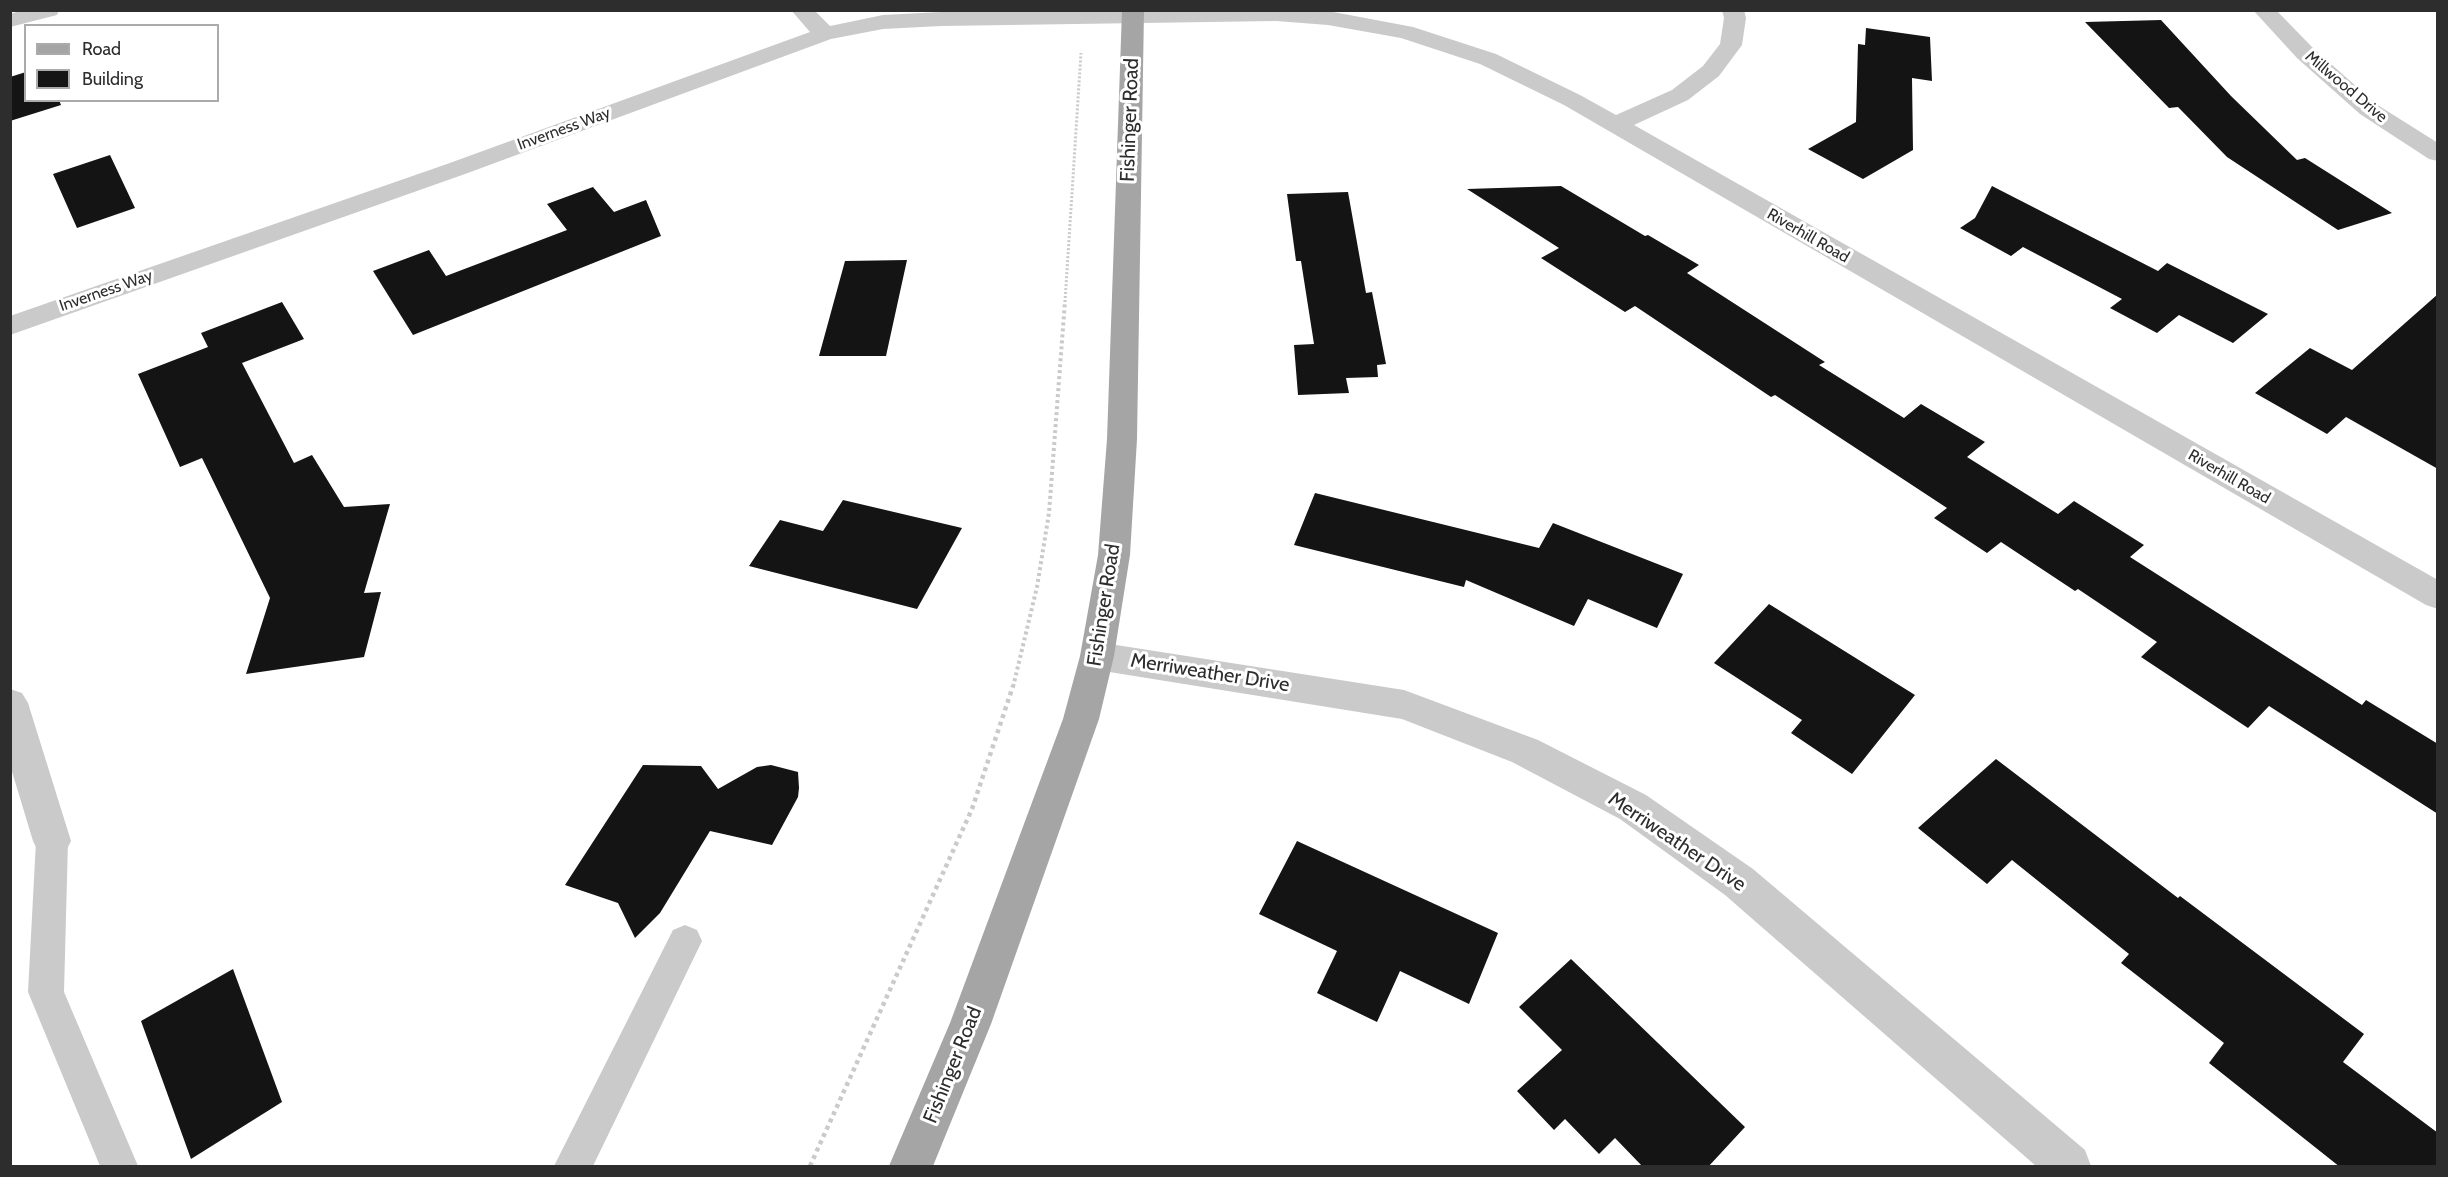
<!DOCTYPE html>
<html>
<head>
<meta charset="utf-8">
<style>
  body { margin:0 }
  #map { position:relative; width:2448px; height:1177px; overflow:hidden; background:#fff; font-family:Cabin,sans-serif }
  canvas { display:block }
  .frame { position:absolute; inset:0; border:12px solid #2d2d2d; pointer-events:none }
  .legend { position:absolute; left:24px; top:24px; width:195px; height:78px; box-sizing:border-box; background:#fff; border:2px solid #ababab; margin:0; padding:8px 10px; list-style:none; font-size:18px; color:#2d2d2d }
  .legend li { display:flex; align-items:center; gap:12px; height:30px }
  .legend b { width:30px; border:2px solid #ababab }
</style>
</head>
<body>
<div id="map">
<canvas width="2448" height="1177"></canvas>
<div class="frame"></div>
<ul class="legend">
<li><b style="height:8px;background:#a5a5a5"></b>Road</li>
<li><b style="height:16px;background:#141414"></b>Building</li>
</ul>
</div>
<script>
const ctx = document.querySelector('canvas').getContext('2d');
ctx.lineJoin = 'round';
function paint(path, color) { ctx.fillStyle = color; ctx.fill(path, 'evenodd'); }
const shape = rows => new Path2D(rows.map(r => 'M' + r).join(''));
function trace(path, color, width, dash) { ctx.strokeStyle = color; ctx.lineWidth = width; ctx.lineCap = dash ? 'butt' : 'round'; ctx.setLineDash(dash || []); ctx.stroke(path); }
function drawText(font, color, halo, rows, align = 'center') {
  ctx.font = font + ' Cabin,sans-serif'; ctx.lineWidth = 6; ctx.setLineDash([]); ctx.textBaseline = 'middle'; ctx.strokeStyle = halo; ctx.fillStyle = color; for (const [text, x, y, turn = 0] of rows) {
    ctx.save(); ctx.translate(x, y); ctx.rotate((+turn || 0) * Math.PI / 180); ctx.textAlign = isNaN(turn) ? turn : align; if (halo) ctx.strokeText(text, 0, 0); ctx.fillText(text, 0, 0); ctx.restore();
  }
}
paint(shape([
  [2161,20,2231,96,2297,160,2305,158,2392,213,2338,230,2227,157,2178,107,2169,108,2085,22],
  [1866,28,1930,37,1932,81,1912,78,1913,150,1863,179,1808,149,1856,122,1858,44,1865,45],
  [26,72,26,100,59,100,61,105,10,121,10,77],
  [110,155,135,208,77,228,53,174],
  [1561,186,1645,236,1648,235,1699,265,1687,273,1825,362,1819,365,1904,418,1921,404,1985,442,1967,457,2058,514,2074,501,2144,545,2130,557,2362,705,2366,700,2438,744,2438,814,2269,706,2248,728,2141,657,2157,642,2078,589,2075,591,2001,542,1987,553,1934,518,1947,508,1775,395,1771,397,1635,306,1625,312,1541,258,1559,248,1467,189],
  [1992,186,2158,271,2167,263,2268,314,2233,343,2179,315,2157,333,2110,308,2122,299,2023,247,2011,256,1960,228,1975,218],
  [593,187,614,212,646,200,661,236,413,335,373,271,429,250,446,276,567,230,547,204],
  [1348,192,1366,293,1372,292,1386,364,1377,365,1378,377,1346,378,1349,393,1298,395,1294,345,1314,344,1301,261,1296,261,1287,194],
  [907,260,886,356,819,356,845,261],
  [2438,294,2438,469,2346,417,2327,434,2255,393,2310,348,2352,370],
  [282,302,304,339,242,363,294,463,312,455,344,507,390,504,364,593,381,592,364,657,246,674,270,598,202,458,180,467,138,374,208,347,201,333],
  [1315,493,1539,548,1553,523,1683,574,1657,628,1588,599,1574,626,1466,580,1464,587,1294,545],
  [843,500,962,528,917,609,749,566,780,520,823,531],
  [1769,604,1915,695,1852,774,1791,733,1802,720,1714,663],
  [1996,759,2178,898,2180,896,2364,1034,2343,1062,2438,1133,2438,1167,2340,1167,2209,1063,2224,1043,2121,963,2129,954,2012,860,1987,884,1918,828],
  [643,765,701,766,718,789,757,767,771,765,798,772,799,788,798,797,772,845,710,831,660,913,635,938,618,903,565,885],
  [1297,841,1498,933,1469,1004,1400,971,1377,1022,1317,993,1337,951,1259,914],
  [1571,959,1745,1127,1708,1167,1643,1167,1615,1138,1599,1154,1565,1119,1554,1130,1517,1091,1562,1050,1519,1007],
  [233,969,282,1102,191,1159,141,1021]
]), '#141414');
trace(shape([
  [1065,302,1081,53]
]), '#cacaca', 3, [2, 2]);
trace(shape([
  [1013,687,1037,587,1049,513,1065,301]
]), '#cacaca', 4, [3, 3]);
trace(shape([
  [810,1166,972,809,1013,686]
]), '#cacaca', 4.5, [4, 4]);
paint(shape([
  [52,826,64,831,68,841,64,992,138,1166,100,1166,28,992,36,841,40,831,52,826],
  [685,925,697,930,702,941,593,1166,554,1166,673,930,685,925]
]), '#cacaca');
paint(shape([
  [23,10,59,10,57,15,10,27,10,14,23,10],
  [791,10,814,10,830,26,883,15,941,12,1328,11,1413,27,1496,54,1580,95,1616,115,1672,90,1703,66,1720,44,1724,18,1722,10,1744,10,1746,18,1742,45,1719,76,1688,100,1634,125,2438,580,2438,609,2426,605,1564,105,1480,64,1401,38,1328,25,1276,21,941,26,883,29,831,39,465,174,10,335,10,316,447,164,810,32,791,10],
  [2253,10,2276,10,2313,48,2376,104,2438,143,2438,161,2429,159,2360,114,2297,58,2253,10],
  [1097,642,1404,690,1538,740,1646,795,1753,869,2085,1150,2091,1166,2036,1166,1725,895,1620,819,1512,762,1402,719,1097,670,1085,666,1080,656,1085,646,1097,642],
  [10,689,22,693,28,703,71,841,65,853,52,858,39,853,33,841,10,765,10,689]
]), '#cacaca');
paint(shape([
  [1122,10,1144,10,1137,439,1130,555,1114,656,1099,719,991,1024,933,1166,889,1166,950,1023,1063,719,1080,656,1098,555,1107,439,1122,10]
]), '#a5a5a5');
drawText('16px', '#2d2d2d', '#fff', [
  ["Millwood Drive",2346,87,40],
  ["Inverness Way",564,129,-20],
  ["Riverhill Road",1808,236,30],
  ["Inverness Way",106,291,-19],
  ["Riverhill Road",2229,477,30]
]);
drawText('20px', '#2d2d2d', '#fff', [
  ["Fishinger Road",1130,120,-88],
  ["Fishinger Road",1104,605,-81],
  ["Merriweather Drive",1210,673,9],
  ["Merriweather Drive",1677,842,34],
  ["Fishinger Road",953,1065,-68]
]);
</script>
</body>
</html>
